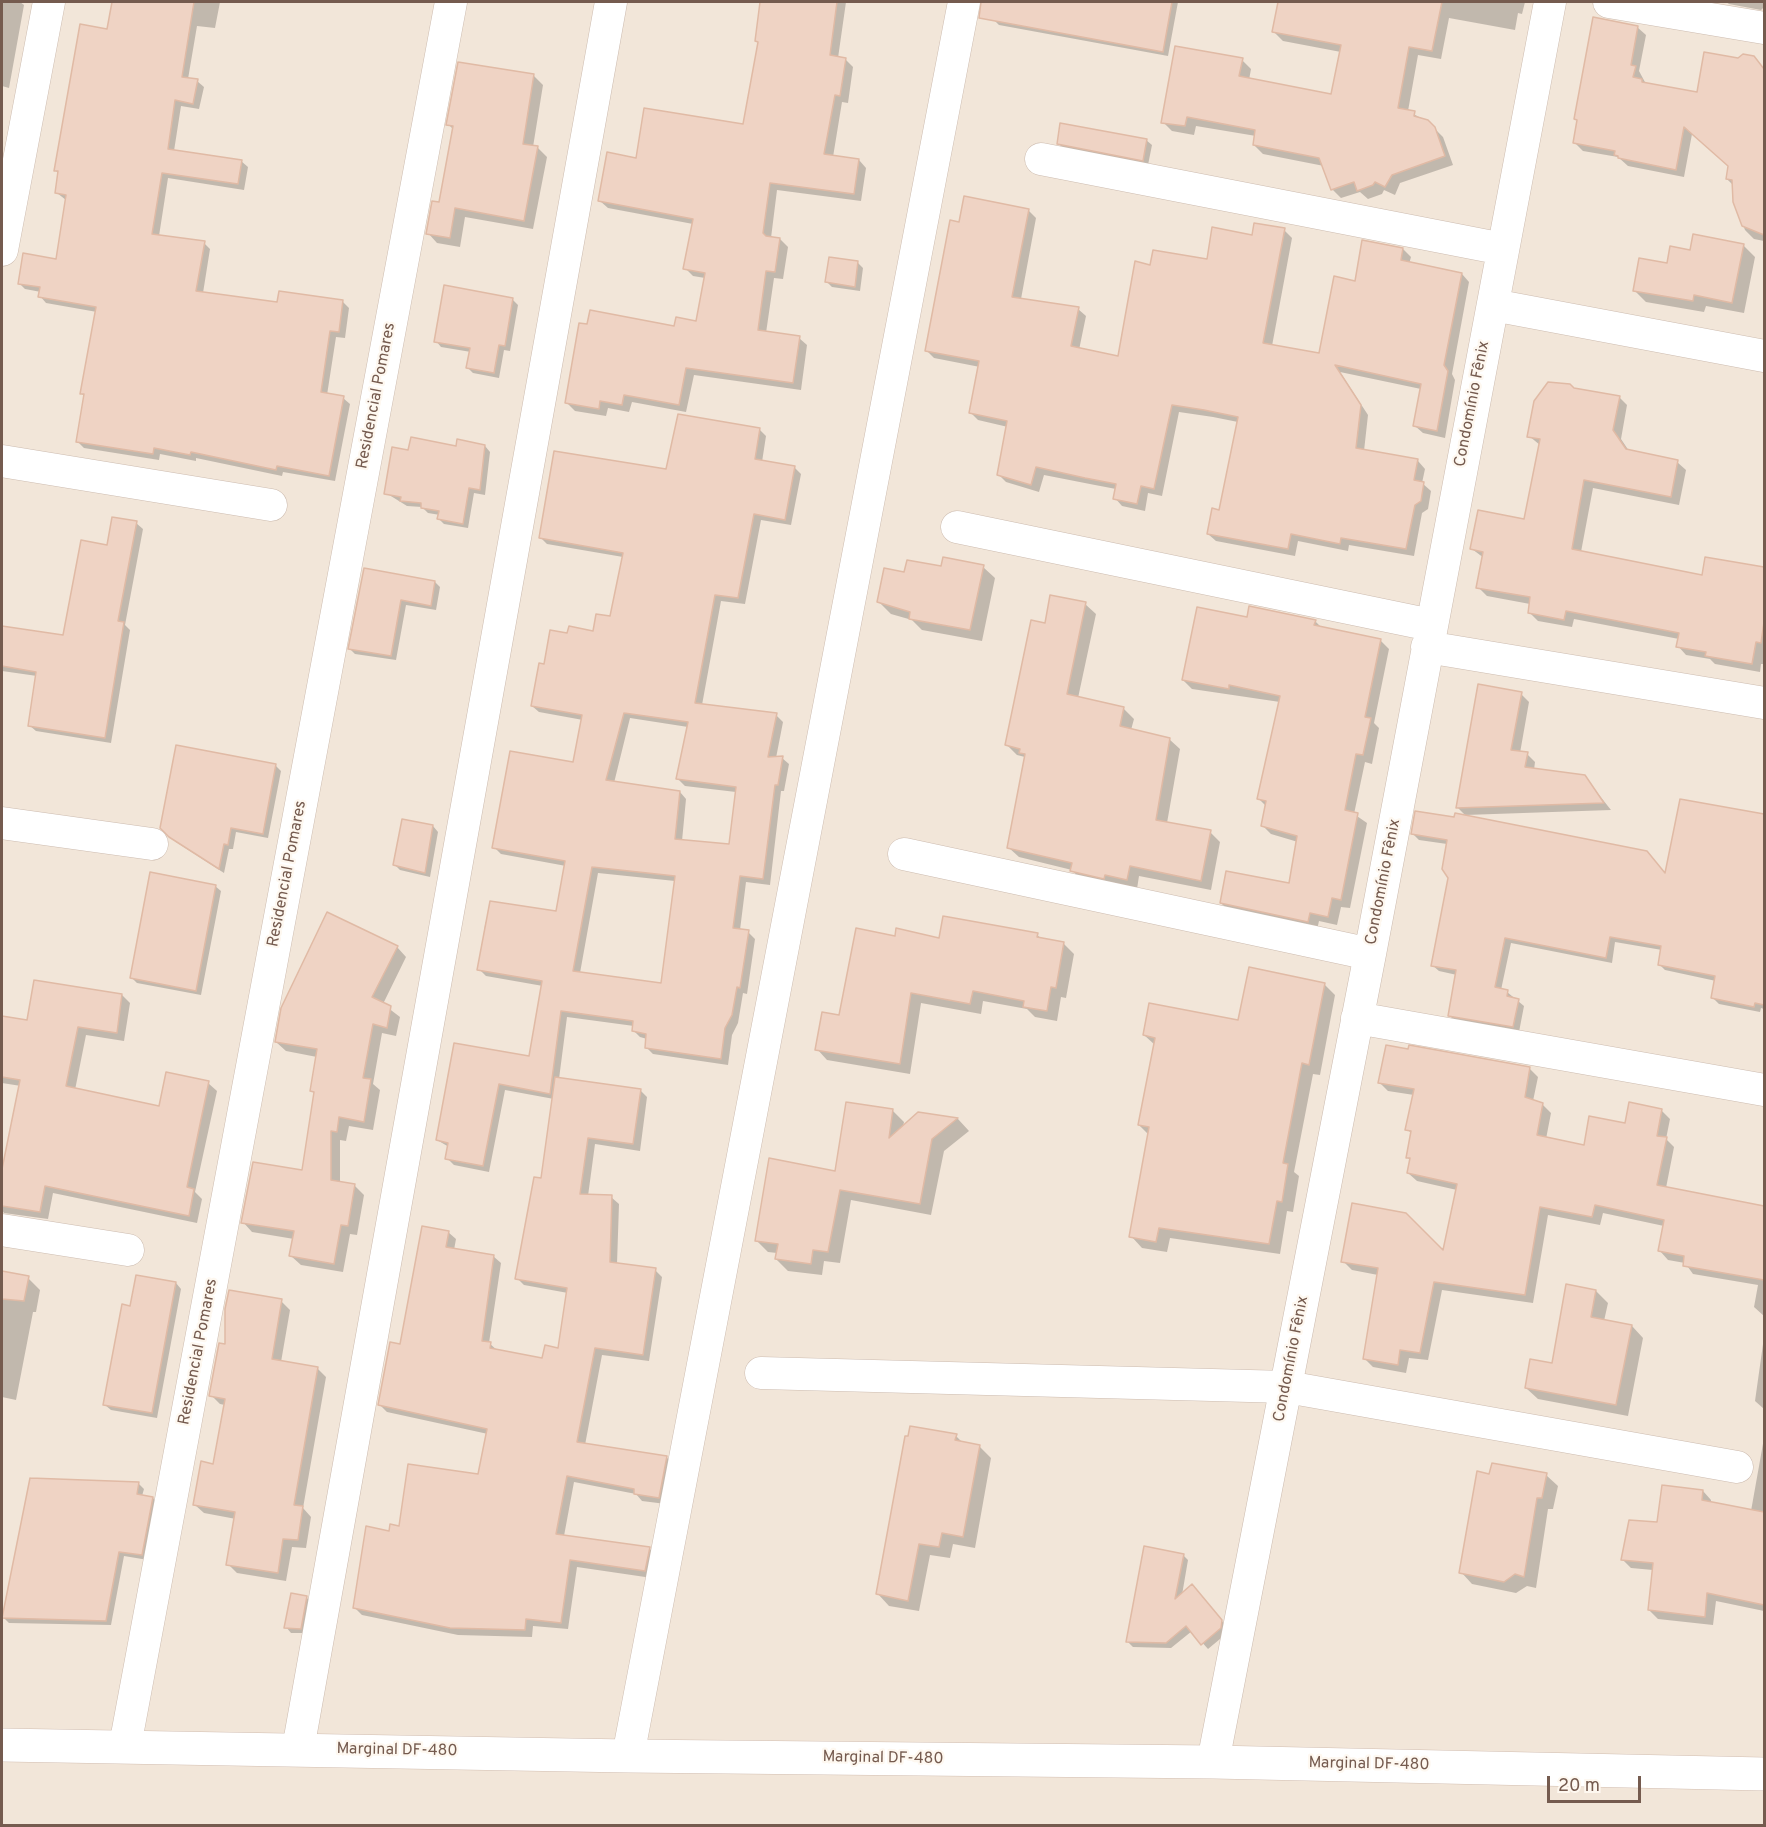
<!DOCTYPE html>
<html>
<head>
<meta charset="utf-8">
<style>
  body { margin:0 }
  #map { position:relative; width:1766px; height:1827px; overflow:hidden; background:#fbf4ea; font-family:Overpass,sans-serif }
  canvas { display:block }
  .frame { position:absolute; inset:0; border:3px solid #755b4f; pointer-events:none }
  .scale { position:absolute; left:1547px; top:1776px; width:94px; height:27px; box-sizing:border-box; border:3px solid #755b4f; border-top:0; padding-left:8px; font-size:18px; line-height:21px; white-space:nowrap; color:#755b4f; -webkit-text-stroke:4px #fef8f0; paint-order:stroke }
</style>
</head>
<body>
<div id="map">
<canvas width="1766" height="1827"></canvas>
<div class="frame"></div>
<div class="scale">20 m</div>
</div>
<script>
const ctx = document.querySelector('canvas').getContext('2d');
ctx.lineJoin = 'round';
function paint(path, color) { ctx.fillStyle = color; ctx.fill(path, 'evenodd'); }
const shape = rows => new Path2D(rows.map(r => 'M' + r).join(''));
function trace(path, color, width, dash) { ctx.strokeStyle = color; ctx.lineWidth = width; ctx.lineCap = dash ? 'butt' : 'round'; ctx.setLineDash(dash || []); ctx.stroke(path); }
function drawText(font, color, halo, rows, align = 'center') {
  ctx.font = font + ' Overpass,sans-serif'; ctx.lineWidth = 4.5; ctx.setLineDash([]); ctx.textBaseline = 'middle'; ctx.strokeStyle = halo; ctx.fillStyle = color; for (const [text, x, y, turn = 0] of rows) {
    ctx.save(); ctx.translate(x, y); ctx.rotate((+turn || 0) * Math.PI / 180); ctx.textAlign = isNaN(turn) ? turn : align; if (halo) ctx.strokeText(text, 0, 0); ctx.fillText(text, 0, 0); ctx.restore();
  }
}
paint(shape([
  [2,2,1764,2,1764,1825,2,1825]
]), '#f2e6d9');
paint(shape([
  [2,2,20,2,24,5,9,88,2,86],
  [113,2,220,2,215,28,197,26,188,79,197,81,204,87,199,109,181,106,174,151,241,161,248,167,244,190,168,178,159,236,204,243,210,249,203,293,278,304,343,302,349,308,345,338,336,337,327,395,343,398,350,404,335,481,283,472,282,476,196,458,196,461,160,454,159,460,84,448,78,442,85,397,81,393,97,312,46,303,40,296,41,292,25,289,19,283,57,261,66,200,57,193,59,174,56,171,109,31],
  [762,2,846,2,838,58,845,59,853,67,848,103,842,102,833,157,859,160,866,168,861,201,777,190,771,238,780,239,788,247,783,279,774,278,766,333,799,338,807,345,801,390,694,375,686,412,632,402,629,412,608,408,606,416,575,411,567,403,675,328,697,322,705,278,693,276,685,268,693,224,608,208,600,201,637,159,744,126,759,43,756,41],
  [997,2,1178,2,1168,56,999,25,994,20],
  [1279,2,1525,2,1522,14,1518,13,1515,30,1449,18,1441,59,1418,55,1408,111,1428,122,1443,137,1453,165,1400,183,1395,195,1384,190,1382,194,1368,199,1360,192,1341,198,1332,189,1324,166,1263,154,1254,145,1256,136,1196,126,1194,135,1172,131,1163,122,1242,60,1251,69,1249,80,1333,96,1341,52,1283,41,1274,32],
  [1726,2,1764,2,1764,7,1761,10,1729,4],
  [1637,27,1646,35,1639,71,1646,84,1698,94,1764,67,1764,241,1754,239,1745,230,1734,202,1733,185,1727,179,1730,166,1692,134,1684,177,1628,166,1618,157,1583,151,1574,142,1578,121,1576,119],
  [534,76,543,85,533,147,538,148,547,157,533,229,465,217,460,247,437,243,428,233,440,204,454,130,448,124],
  [1146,140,1152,145,1148,165,1064,149,1058,143],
  [1028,210,1036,218,1021,299,1078,309,1086,316,1079,350,1119,358,1151,266,1208,261,1253,236,1284,230,1292,238,1272,346,1320,355,1356,283,1403,249,1411,257,1409,264,1462,274,1469,282,1452,374,1455,380,1445,438,1423,433,1415,426,1421,389,1340,372,1368,415,1364,451,1418,461,1425,469,1422,483,1431,491,1428,509,1422,513,1414,556,1349,545,1348,551,1298,541,1295,556,1216,541,1208,534,1220,511,1238,422,1213,417,1179,412,1162,496,1148,493,1145,511,1122,506,1115,498,1116,489,1095,485,1044,475,1039,492,1006,482,998,474,1008,427,978,420,970,412,980,367,934,358,926,350,960,224],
  [1743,245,1755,257,1744,313,1706,306,1704,312,1646,302,1634,290,1691,252],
  [858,263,863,268,860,291,832,287,827,282],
  [512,299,518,305,510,351,504,350,499,378,473,373,468,368,471,352,441,347,436,341],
  [1573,389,1619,397,1627,405,1621,439,1629,451,1677,462,1686,470,1679,505,1593,488,1581,552,1703,577,1706,558,1764,569,1764,664,1761,664,1760,672,1715,664,1710,659,1686,655,1678,646,1679,639,1574,619,1572,627,1538,621,1529,612,1530,604,1487,596,1478,587,1484,558,1472,549,1526,521,1540,445,1529,436],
  [759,429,766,436,762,462,794,467,801,474,791,525,761,520,745,604,721,601,702,705,776,715,783,722,776,758,782,758,789,764,784,791,781,791,770,885,746,882,740,930,748,932,755,939,747,994,743,993,738,1023,732,1035,728,1065,653,1054,646,1047,647,1039,640,1037,633,1030,634,1026,567,1017,559,1079,640,1090,647,1097,640,1151,595,1144,588,1196,611,1197,619,1204,617,1264,655,1270,662,1277,649,1361,602,1355,585,1445,666,1457,674,1464,666,1504,642,1501,636,1494,574,1482,564,1536,649,1548,656,1556,652,1578,577,1567,568,1629,533,1626,532,1637,458,1635,362,1615,355,1608,390,1532,480,1476,488,1434,387,1412,380,1405,401,1346,448,1232,456,1239,454,1250,493,1256,501,1263,489,1343,498,1351,544,1360,559,1350,568,1293,524,1285,517,1278,542,1179,554,1099,505,1090,489,1172,454,1165,447,1158,449,1147,437,1140,456,1045,530,1057,543,986,486,976,479,969,485,925,491,903,557,912,566,866,501,854,494,847,574,764,583,720,539,712,532,706,545,666,569,635,594,633,611,618,623,557,547,544,540,537,667,471],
  [630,718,688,727,678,779,685,786,736,792,730,845,682,841,686,799,680,792,614,783],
  [598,873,675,881,662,984,580,973],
  [485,446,490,452,485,495,474,493,468,528,444,524,439,519,440,515,428,513,422,507,407,506,386,493,410,451],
  [136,523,143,529,125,625,130,630,111,743,36,731,29,725,37,676,2,671,2,628,64,637,108,547],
  [983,567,995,578,982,641,922,630,912,620,891,614,879,602,905,574,942,568],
  [365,570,435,582,440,587,436,610,406,605,396,660,355,654,350,649],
  [1085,604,1096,614,1078,698,1123,708,1134,719,1131,730,1169,739,1180,749,1167,823,1210,832,1220,842,1211,890,1139,876,1137,889,1082,881,1072,870,1019,857,1008,847,1025,757,1017,755,1007,745,1046,625],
  [1248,619,1315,621,1322,628,1380,640,1389,649,1374,723,1379,728,1372,764,1365,762,1354,814,1367,823,1350,908,1341,907,1337,925,1319,921,1317,930,1230,912,1221,903,1290,885,1298,842,1271,834,1262,825,1266,806,1259,799,1280,702,1192,689,1183,680],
  [1521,694,1529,702,1520,753,1527,754,1535,762,1534,770,1584,776,1611,810,1465,815,1457,807],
  [276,766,281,771,268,838,236,832,233,849,229,849,224,873,176,842,161,828],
  [1681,801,1764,816,1764,1009,1761,1008,1760,1012,1719,1004,1713,998,1716,981,1665,970,1659,964,1662,950,1615,942,1612,963,1511,943,1501,990,1507,992,1524,1006,1519,1032,1455,1021,1449,1015,1457,975,1439,971,1432,965,1449,877,1447,844,1419,840,1413,834,1666,875],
  [433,826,438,832,430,877,400,870,395,865],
  [215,886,221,891,201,995,137,983,132,978],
  [1037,935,1042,939,1064,944,1074,954,1066,998,1061,997,1057,1021,1035,1017,1027,1009,983,1001,981,1014,921,1003,910,1074,827,1060,817,1049,896,937,940,939],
  [397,947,406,957,383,1004,400,1017,396,1036,382,1033,373,1084,380,1090,373,1130,349,1126,346,1141,340,1140,340,1183,354,1185,364,1195,357,1235,350,1234,343,1272,301,1265,291,1256,294,1239,252,1232,243,1222,303,1172,316,1095,312,1091,317,1057,286,1051,276,1042],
  [1324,984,1335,995,1320,1075,1313,1074,1294,1172,1299,1176,1293,1212,1287,1211,1280,1254,1170,1238,1167,1252,1142,1248,1131,1236,1149,1135,1139,1125,1155,1045,1144,1035,1239,1022],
  [122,995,130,1003,124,1041,86,1035,75,1090,160,1108,208,1083,217,1091,195,1192,202,1199,197,1223,53,1193,48,1219,4,1213,2,1210,2,1176,21,1086,2,1083,2,1017,28,1021],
  [1529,1068,1538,1077,1533,1101,1542,1104,1551,1113,1546,1139,1586,1146,1626,1124,1661,1110,1670,1119,1666,1139,1674,1147,1666,1188,1764,1207,1764,1316,1754,1307,1758,1285,1693,1274,1685,1263,1668,1260,1660,1251,1664,1226,1603,1213,1600,1225,1548,1215,1533,1303,1442,1290,1428,1360,1409,1358,1406,1373,1373,1367,1364,1358,1378,1275,1352,1270,1343,1261,1444,1253,1457,1190,1417,1181,1408,1173,1411,1161,1407,1157,1412,1134,1407,1129,1414,1095,1388,1091,1379,1082],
  [892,1110,904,1122,903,1127,918,1114,958,1119,969,1131,944,1151,931,1215,851,1200,840,1263,824,1261,822,1275,788,1271,776,1259,777,1253,768,1252,756,1240,836,1173],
  [2,1273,28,1278,40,1290,36,1312,33,1312,16,1400,2,1397],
  [176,1283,181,1289,157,1418,111,1410,105,1405],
  [1596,1291,1608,1303,1604,1321,1632,1326,1643,1338,1628,1416,1538,1399,1526,1388,1553,1365],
  [281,1301,290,1310,281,1362,317,1368,326,1377,303,1508,311,1517,306,1548,292,1547,286,1581,237,1573,228,1564,236,1519,204,1513,195,1505,214,1465,225,1405,220,1404,211,1395,227,1346],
  [1764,1337,1764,1409,1755,1401],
  [956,1436,963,1443,979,1446,991,1458,975,1548,953,1544,950,1558,930,1555,919,1611,889,1606,878,1594],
  [1764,1438,1764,1611,1716,1601,1713,1625,1658,1619,1649,1610,1653,1570,1631,1568,1622,1559,1659,1524,1703,1491,1711,1500,1711,1504,1751,1511],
  [1546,1475,1558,1486,1553,1509,1548,1509,1536,1588,1527,1586,1516,1593,1472,1584,1461,1572,1490,1476],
  [138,1483,144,1489,142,1496,153,1498,158,1504,148,1560,124,1556,111,1625,9,1623,4,1618],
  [1183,1555,1188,1560,1182,1595,1197,1592,1227,1627,1226,1634,1208,1649,1192,1631,1171,1648,1133,1647,1128,1642],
  [306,1597,312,1603,306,1633,291,1633,286,1627]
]), '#0003');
const building = shape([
  [112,2,194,2,182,77,198,79,193,104,175,100,168,149,242,160,238,184,162,173,152,234,205,241,196,291,277,302,279,291,343,300,339,332,330,331,321,392,344,396,329,476,277,466,276,470,191,452,190,455,154,448,153,454,76,442,84,394,80,394,96,307,38,297,40,287,18,284,23,253,56,259,66,195,55,193,58,171,54,171,80,24,107,29,112,2],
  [760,2,837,2,830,55,846,58,840,96,835,95,824,154,859,159,854,194,770,183,763,233,766,236,780,238,775,272,766,271,758,330,800,336,793,383,686,368,679,405,624,395,622,405,600,401,599,409,565,403,579,323,587,324,590,310,674,326,676,317,696,321,705,273,683,269,693,219,598,201,607,152,636,158,644,108,743,124,758,42,755,41,760,2],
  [981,2,1172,2,1163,52,979,18,981,2],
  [1278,2,1442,2,1432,51,1409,47,1398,108,1415,111,1414,116,1428,120,1435,127,1445,156,1392,175,1385,187,1375,182,1373,185,1357,191,1354,182,1331,190,1319,158,1253,145,1255,130,1187,117,1185,126,1161,123,1175,46,1243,58,1239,76,1331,94,1341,45,1272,32,1278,2],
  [1593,17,1638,26,1631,65,1636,66,1633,77,1642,79,1642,82,1697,92,1704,52,1738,58,1743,54,1754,56,1764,69,1764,235,1742,226,1733,202,1732,180,1726,179,1728,166,1684,127,1676,170,1618,158,1618,156,1614,155,1615,151,1573,143,1577,120,1574,119,1593,17],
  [458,62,534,74,523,144,538,146,524,221,455,208,450,238,426,234,432,201,439,202,453,126,446,125,458,62],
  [1060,123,1147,139,1143,161,1057,144,1060,123],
  [964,196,1029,209,1012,297,1079,307,1071,346,1118,356,1135,261,1150,265,1153,250,1207,259,1212,227,1252,235,1254,223,1285,228,1263,343,1319,353,1334,276,1355,281,1362,240,1403,248,1401,260,1462,273,1444,365,1448,371,1437,431,1413,426,1421,384,1335,365,1361,405,1356,448,1418,459,1414,480,1424,482,1421,501,1415,505,1406,549,1341,538,1340,544,1291,534,1288,549,1207,534,1212,508,1219,510,1238,417,1204,410,1172,405,1154,489,1141,486,1137,504,1113,499,1116,484,1085,478,1036,467,1031,485,997,475,1007,421,969,413,979,361,925,351,950,220,959,222,964,196],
  [1693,234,1744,244,1732,303,1694,295,1693,301,1633,291,1639,258,1667,263,1670,246,1690,250,1693,234],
  [829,257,858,261,855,287,825,282,829,257],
  [444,285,513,298,505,346,499,345,494,373,466,368,470,348,434,342,444,285],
  [1548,382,1570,384,1574,388,1620,396,1613,430,1626,449,1678,460,1671,497,1584,480,1572,549,1702,575,1705,557,1764,567,1764,622,1761,643,1756,642,1752,664,1705,656,1706,652,1676,647,1679,633,1566,611,1564,620,1528,613,1530,597,1476,588,1483,552,1470,549,1478,510,1524,519,1540,439,1527,437,1534,401,1548,382],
  [678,414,760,428,755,459,795,466,785,520,754,514,738,598,715,595,695,703,777,713,768,757,783,756,778,785,775,785,763,879,740,876,733,928,749,930,740,988,737,987,732,1015,725,1028,721,1059,645,1048,646,1034,632,1031,633,1021,561,1011,550,1094,499,1084,483,1166,445,1159,448,1143,436,1140,454,1043,529,1056,542,981,477,970,490,901,556,911,565,861,492,848,510,751,573,762,582,715,531,706,539,663,544,664,550,630,567,633,569,626,593,631,596,614,610,616,623,553,539,538,554,451,666,469,678,414],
  [624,713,688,722,676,779,736,787,729,844,675,839,680,791,606,780,624,713],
  [592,867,675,876,661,983,573,971,592,867],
  [411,437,456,446,457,439,485,445,480,490,469,488,463,524,437,519,439,511,421,508,421,503,400,501,401,497,384,494,392,447,408,450,411,437],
  [112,517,137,521,118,621,124,622,105,738,28,726,36,672,2,666,2,626,63,635,81,540,107,545,112,517],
  [943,557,984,565,970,630,909,619,910,612,877,602,884,568,904,572,907,560,941,566,943,557],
  [364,568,435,581,431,606,401,600,391,656,348,649,364,568],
  [1050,595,1086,602,1067,694,1124,707,1120,726,1170,738,1156,820,1211,830,1201,881,1130,866,1127,880,1105,875,1104,879,1070,871,1072,863,1007,848,1025,754,1019,753,1020,749,1005,745,1031,620,1045,623,1050,595],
  [1249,606,1316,620,1314,625,1381,639,1365,717,1371,718,1363,755,1356,754,1345,810,1358,813,1341,900,1332,898,1328,917,1310,913,1308,922,1220,903,1226,871,1289,883,1297,836,1261,826,1266,801,1257,799,1280,696,1229,685,1229,689,1182,680,1197,607,1247,617,1249,606],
  [1478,684,1522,692,1511,750,1528,752,1525,767,1585,775,1604,803,1456,808,1478,684],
  [176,745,276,764,263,834,231,828,228,845,224,844,219,869,169,837,160,828,176,745],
  [1680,799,1764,814,1764,1005,1755,1003,1754,1007,1711,998,1715,976,1658,965,1661,946,1610,937,1606,958,1505,938,1495,987,1508,990,1507,996,1519,999,1513,1027,1448,1016,1456,970,1431,966,1448,878,1442,869,1447,840,1411,834,1415,811,1454,817,1455,813,1647,851,1665,873,1680,799],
  [402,819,433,825,425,873,393,865,402,819],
  [150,872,216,885,196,991,130,978,150,872],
  [327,912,398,946,372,997,391,1006,387,1028,373,1024,363,1078,371,1079,364,1122,339,1117,337,1132,331,1131,331,1180,355,1184,348,1226,341,1225,334,1264,289,1256,294,1231,241,1223,253,1162,302,1170,314,1092,310,1091,317,1049,275,1042,281,1008,327,912],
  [943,916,1038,933,1037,937,1064,942,1056,988,1051,987,1047,1011,1023,1007,1024,1001,973,991,970,1004,911,993,900,1064,815,1050,822,1012,839,1015,856,928,895,936,896,928,939,938,943,916],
  [1249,967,1325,983,1309,1065,1302,1063,1283,1163,1288,1164,1282,1202,1277,1201,1269,1244,1159,1228,1156,1242,1129,1237,1149,1127,1138,1125,1155,1038,1143,1035,1149,1003,1238,1020,1249,967],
  [34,980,122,994,117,1033,78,1027,66,1086,159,1106,166,1072,209,1081,187,1187,194,1189,189,1216,45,1186,40,1212,2,1206,2,1169,20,1080,2,1077,2,1016,27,1020,34,980],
  [1386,1045,1408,1049,1409,1045,1530,1067,1525,1097,1543,1103,1537,1135,1584,1145,1589,1116,1625,1123,1629,1102,1662,1109,1657,1136,1667,1137,1657,1185,1764,1206,1764,1280,1683,1266,1684,1256,1658,1251,1664,1220,1595,1205,1592,1217,1540,1207,1525,1295,1434,1282,1420,1353,1400,1350,1398,1365,1363,1359,1378,1268,1341,1262,1352,1203,1406,1213,1443,1250,1457,1184,1407,1173,1410,1158,1406,1158,1411,1131,1405,1130,1414,1089,1378,1083,1386,1045],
  [555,1077,641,1089,633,1144,588,1138,580,1194,612,1195,610,1262,656,1268,643,1355,595,1348,577,1442,667,1456,659,1498,634,1494,634,1489,567,1476,556,1534,650,1547,645,1571,570,1560,561,1623,526,1619,525,1630,450,1628,353,1608,366,1526,389,1531,390,1524,399,1526,408,1464,478,1474,487,1429,378,1405,390,1342,400,1344,422,1226,449,1231,446,1247,494,1255,482,1341,491,1342,490,1348,542,1358,545,1345,558,1348,567,1288,515,1279,534,1177,541,1178,555,1077],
  [846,1102,893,1109,889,1138,918,1112,958,1118,932,1139,920,1204,840,1190,828,1252,813,1250,811,1264,775,1259,778,1244,755,1241,769,1158,835,1171,846,1102],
  [2,1271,29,1276,24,1301,2,1299,2,1271],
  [136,1275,176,1282,152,1413,103,1405,122,1304,130,1306,136,1275],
  [1566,1284,1596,1290,1591,1317,1632,1325,1616,1405,1525,1388,1530,1359,1552,1363,1566,1284],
  [229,1290,282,1299,272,1359,318,1367,294,1505,303,1506,298,1540,283,1539,278,1573,226,1565,235,1512,193,1505,201,1461,213,1464,225,1399,209,1396,219,1343,225,1344,225,1309,229,1290],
  [910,1426,957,1434,955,1440,980,1445,963,1537,942,1533,939,1547,919,1544,908,1601,876,1594,905,1436,908,1436,910,1426],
  [1492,1463,1547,1473,1542,1498,1537,1498,1524,1577,1515,1574,1504,1582,1459,1573,1477,1471,1489,1474,1492,1463],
  [30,1478,139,1482,137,1494,153,1497,142,1555,119,1552,106,1621,2,1618,30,1478],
  [1662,1485,1703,1490,1702,1500,1764,1512,1764,1605,1707,1593,1705,1617,1648,1610,1653,1563,1621,1560,1629,1520,1657,1522,1662,1485],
  [1144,1546,1184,1554,1175,1599,1192,1584,1222,1620,1221,1628,1201,1645,1186,1626,1166,1643,1126,1642,1144,1546],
  [291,1593,307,1596,301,1629,284,1628,291,1593]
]);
paint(building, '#efd3c4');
trace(building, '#e0baa5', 1.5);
const street = shape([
  [1609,2,1764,28],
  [1041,159,1503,249],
  [2,250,49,2],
  [1493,305,1764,356],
  [2,461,271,505],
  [957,527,1431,625],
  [1427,647,1764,703],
  [2,823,152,844],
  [904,854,1370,954],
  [1357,1018,1764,1090],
  [2,1230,128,1250],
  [761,1373,1287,1387,1737,1467],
  [125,1746,451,2],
  [298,1749,611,2],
  [628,1756,964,2],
  [1213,1762,1370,954,1550,2]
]);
const secondary = shape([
  [2,1745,628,1756,1213,1762,1764,1774]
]);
trace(street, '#cdbcb0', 33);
trace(secondary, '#d2beb1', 34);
trace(street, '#fff', 32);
trace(secondary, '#fff', 33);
drawText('16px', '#755b4f', '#fef8f0', [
  ["Residencial Pomares",377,396,-79],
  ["Condomínio Fênix",1473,404,-79],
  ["Residencial Pomares",288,874,-79],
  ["Condomínio Fênix",1384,882,-79],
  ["Residencial Pomares",199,1352,-79],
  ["Condomínio Fênix",1292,1359,-79],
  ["Marginal DF-480",397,1751,1],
  ["Marginal DF-480",883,1759,1],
  ["Marginal DF-480",1369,1765,1]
]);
</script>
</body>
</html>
